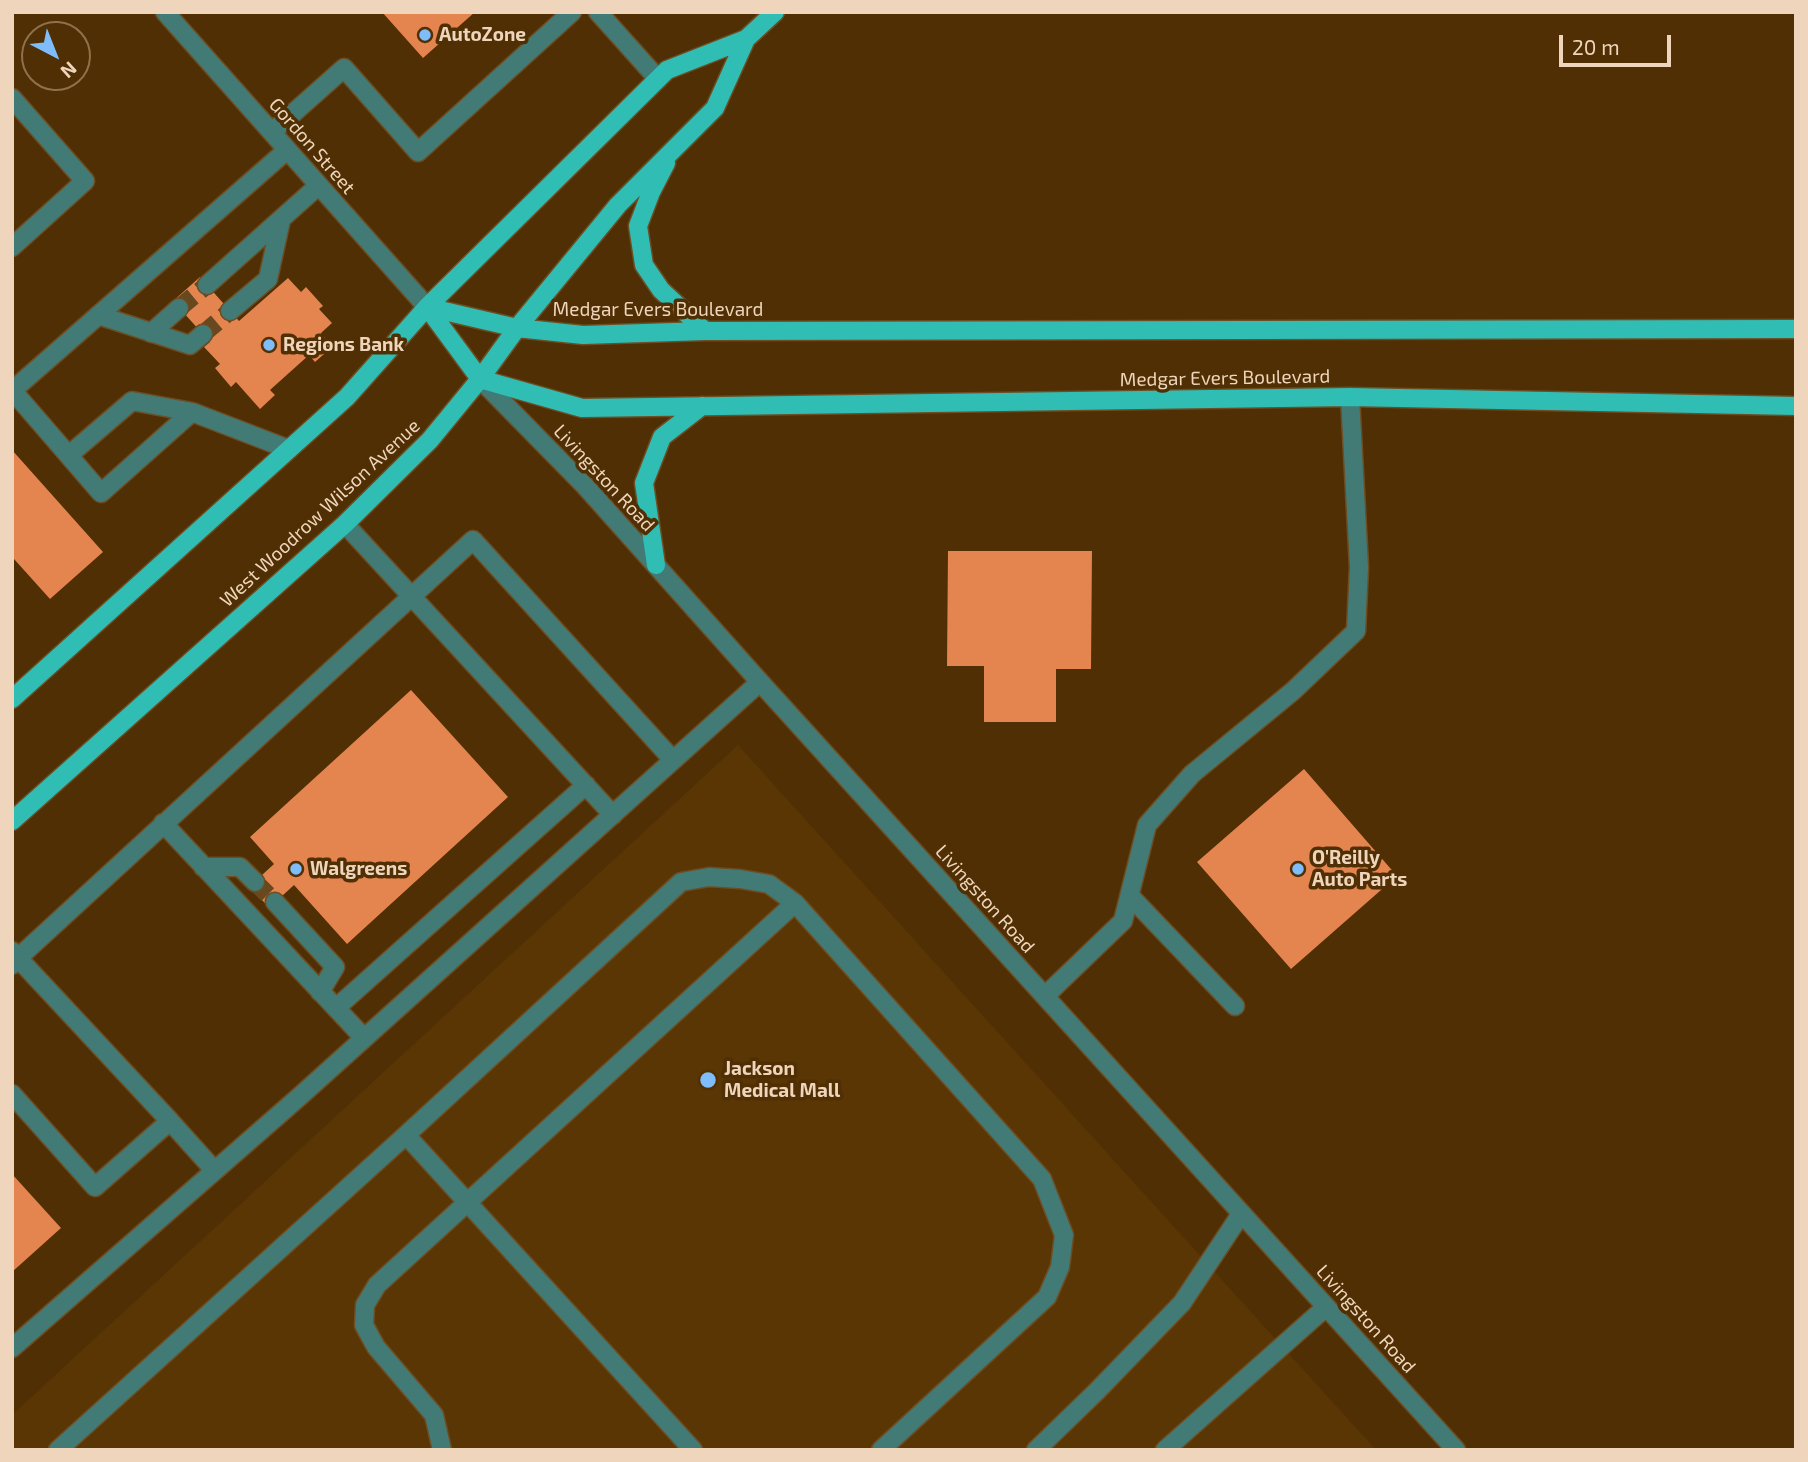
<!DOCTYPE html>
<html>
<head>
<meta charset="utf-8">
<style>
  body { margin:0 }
  #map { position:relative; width:1808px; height:1462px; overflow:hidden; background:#4f2f03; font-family:"Exo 2",sans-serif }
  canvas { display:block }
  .frame { position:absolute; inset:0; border:14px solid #eed5bb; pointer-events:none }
  .north { position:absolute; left:21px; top:21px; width:70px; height:70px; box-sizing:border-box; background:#4f2f03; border:2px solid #8f714d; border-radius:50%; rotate:138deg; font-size:19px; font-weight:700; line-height:28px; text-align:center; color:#eed5bb }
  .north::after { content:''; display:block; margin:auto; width:24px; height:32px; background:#7ebdf9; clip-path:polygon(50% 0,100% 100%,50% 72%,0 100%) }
  .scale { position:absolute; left:1559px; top:35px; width:112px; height:32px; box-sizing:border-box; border:4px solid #eed5bb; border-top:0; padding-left:9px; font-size:21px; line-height:24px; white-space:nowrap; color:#eed5bb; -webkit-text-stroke:5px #4f2f03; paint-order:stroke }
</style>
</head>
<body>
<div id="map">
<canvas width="1808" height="1462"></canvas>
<div class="frame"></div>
<div class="north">N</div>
<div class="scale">20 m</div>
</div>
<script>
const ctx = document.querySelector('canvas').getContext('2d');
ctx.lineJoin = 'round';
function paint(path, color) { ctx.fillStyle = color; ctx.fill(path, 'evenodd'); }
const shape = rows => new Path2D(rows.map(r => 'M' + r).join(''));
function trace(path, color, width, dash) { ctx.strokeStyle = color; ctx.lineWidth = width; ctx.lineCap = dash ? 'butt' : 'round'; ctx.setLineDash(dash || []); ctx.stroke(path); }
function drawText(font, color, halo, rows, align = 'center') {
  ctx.font = font + ' "Exo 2",sans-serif'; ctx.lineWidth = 7; ctx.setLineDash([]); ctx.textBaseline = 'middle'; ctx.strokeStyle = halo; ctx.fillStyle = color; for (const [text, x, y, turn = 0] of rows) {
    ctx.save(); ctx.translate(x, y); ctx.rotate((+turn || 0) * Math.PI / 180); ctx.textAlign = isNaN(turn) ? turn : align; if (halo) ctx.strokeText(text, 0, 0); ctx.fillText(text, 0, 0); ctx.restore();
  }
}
paint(shape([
  [738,745,1376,1450,12,1450,12,1415]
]), '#5a3604');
paint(shape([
  [382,12,475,12,423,58],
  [200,277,239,321,288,278,301,292,306,287,323,306,319,309,332,323,321,333,332,347,315,362,309,355,270,390,275,395,260,409,236,382,231,387,215,368,220,364,204,347,210,342,173,301],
  [12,450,103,552,50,599,14,559,12,561],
  [948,551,1092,551,1091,669,1056,669,1056,722,984,722,984,666,947,666],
  [411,690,508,797,347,944,294,885,269,908,250,886,274,864,250,837],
  [1304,769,1397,876,1291,969,1197,862],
  [12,1174,61,1228,12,1272]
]), '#e4844f');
trace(shape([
  [179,308,207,285],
  [203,334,230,311],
  [255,882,275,902]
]), '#67481f', 18, [18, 9]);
const minor = shape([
  [165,12,427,307],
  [598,12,658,79],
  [12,98,85,181,12,247],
  [272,132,344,68,418,152,572,12],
  [207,285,318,186],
  [230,311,268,279,281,220],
  [98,315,190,345,203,334],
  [151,333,179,308],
  [480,379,586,487,760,682,1456,1450],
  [12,390,101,493,192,412,288,449],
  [13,390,287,150],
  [69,455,132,401,192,412],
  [345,524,613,815],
  [163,823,364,1038],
  [203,867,240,867,255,882],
  [1130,896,1235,1006],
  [275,902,335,967,320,992],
  [12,951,18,958,473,540,673,760],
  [12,965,18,958,170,1121],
  [1045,996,1123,921,1147,825,1192,774,1293,691,1356,631,1359,567,1350,397],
  [336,1008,586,785],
  [12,1094,95,1187,170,1121,214,1170],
  [406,1135,693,1450],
  [12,1348,299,1097,760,682],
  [58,1450,406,1135,681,882,709,877,740,879,769,884,795,903,1042,1179,1064,1235,1060,1267,1047,1297,881,1450],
  [442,1450,434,1415,376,1347,364,1325,365,1305,377,1285,795,903],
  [1036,1450,1097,1391,1182,1303,1241,1214],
  [1165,1450,1326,1307]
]);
const major = shape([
  [666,163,651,192,638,226,644,265,661,290,705,331],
  [427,307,480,379,582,408,1350,397,1796,406],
  [427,307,517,328,583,335,705,331,1796,329],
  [656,565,644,483,662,437,702,406],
  [12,699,347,397,427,307,667,70,746,39,775,12],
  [12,821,345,524,430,440,480,379,517,328,618,205,715,108,746,39]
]);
trace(minor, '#6c4d24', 21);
trace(major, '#6c4d24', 21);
trace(minor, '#427b76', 18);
trace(major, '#30bdb4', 18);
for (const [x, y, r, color] of [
  [425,35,7,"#7ebdf9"],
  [269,345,7,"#7ebdf9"],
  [296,869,7,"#7ebdf9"],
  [1298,869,7,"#7ebdf9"],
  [708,1080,9,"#7ebdf9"]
]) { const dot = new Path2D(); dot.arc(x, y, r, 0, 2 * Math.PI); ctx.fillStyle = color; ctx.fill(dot); trace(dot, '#4f2f03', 2.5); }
drawText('bold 19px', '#eed5bb', '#4f2f03', [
  ["AutoZone",439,35],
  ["Regions Bank",283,345],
  ["O'Reilly",1312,858],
  ["Auto Parts",1312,880],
  ["Walgreens",310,869],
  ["Jackson",724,1069],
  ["Medical Mall",724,1091]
], 'left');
drawText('19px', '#eed5bb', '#4f2f03', [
  ["Gordon Street",312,146,49],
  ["Medgar Evers Boulevard",658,310],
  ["Medgar Evers Boulevard",1225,378,-1],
  ["Livingston Road",604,478,47],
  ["West Woodrow Wilson Avenue",320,513,-43],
  ["Livingston Road",985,899,48],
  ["Livingston Road",1366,1319,48]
]);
</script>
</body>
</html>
